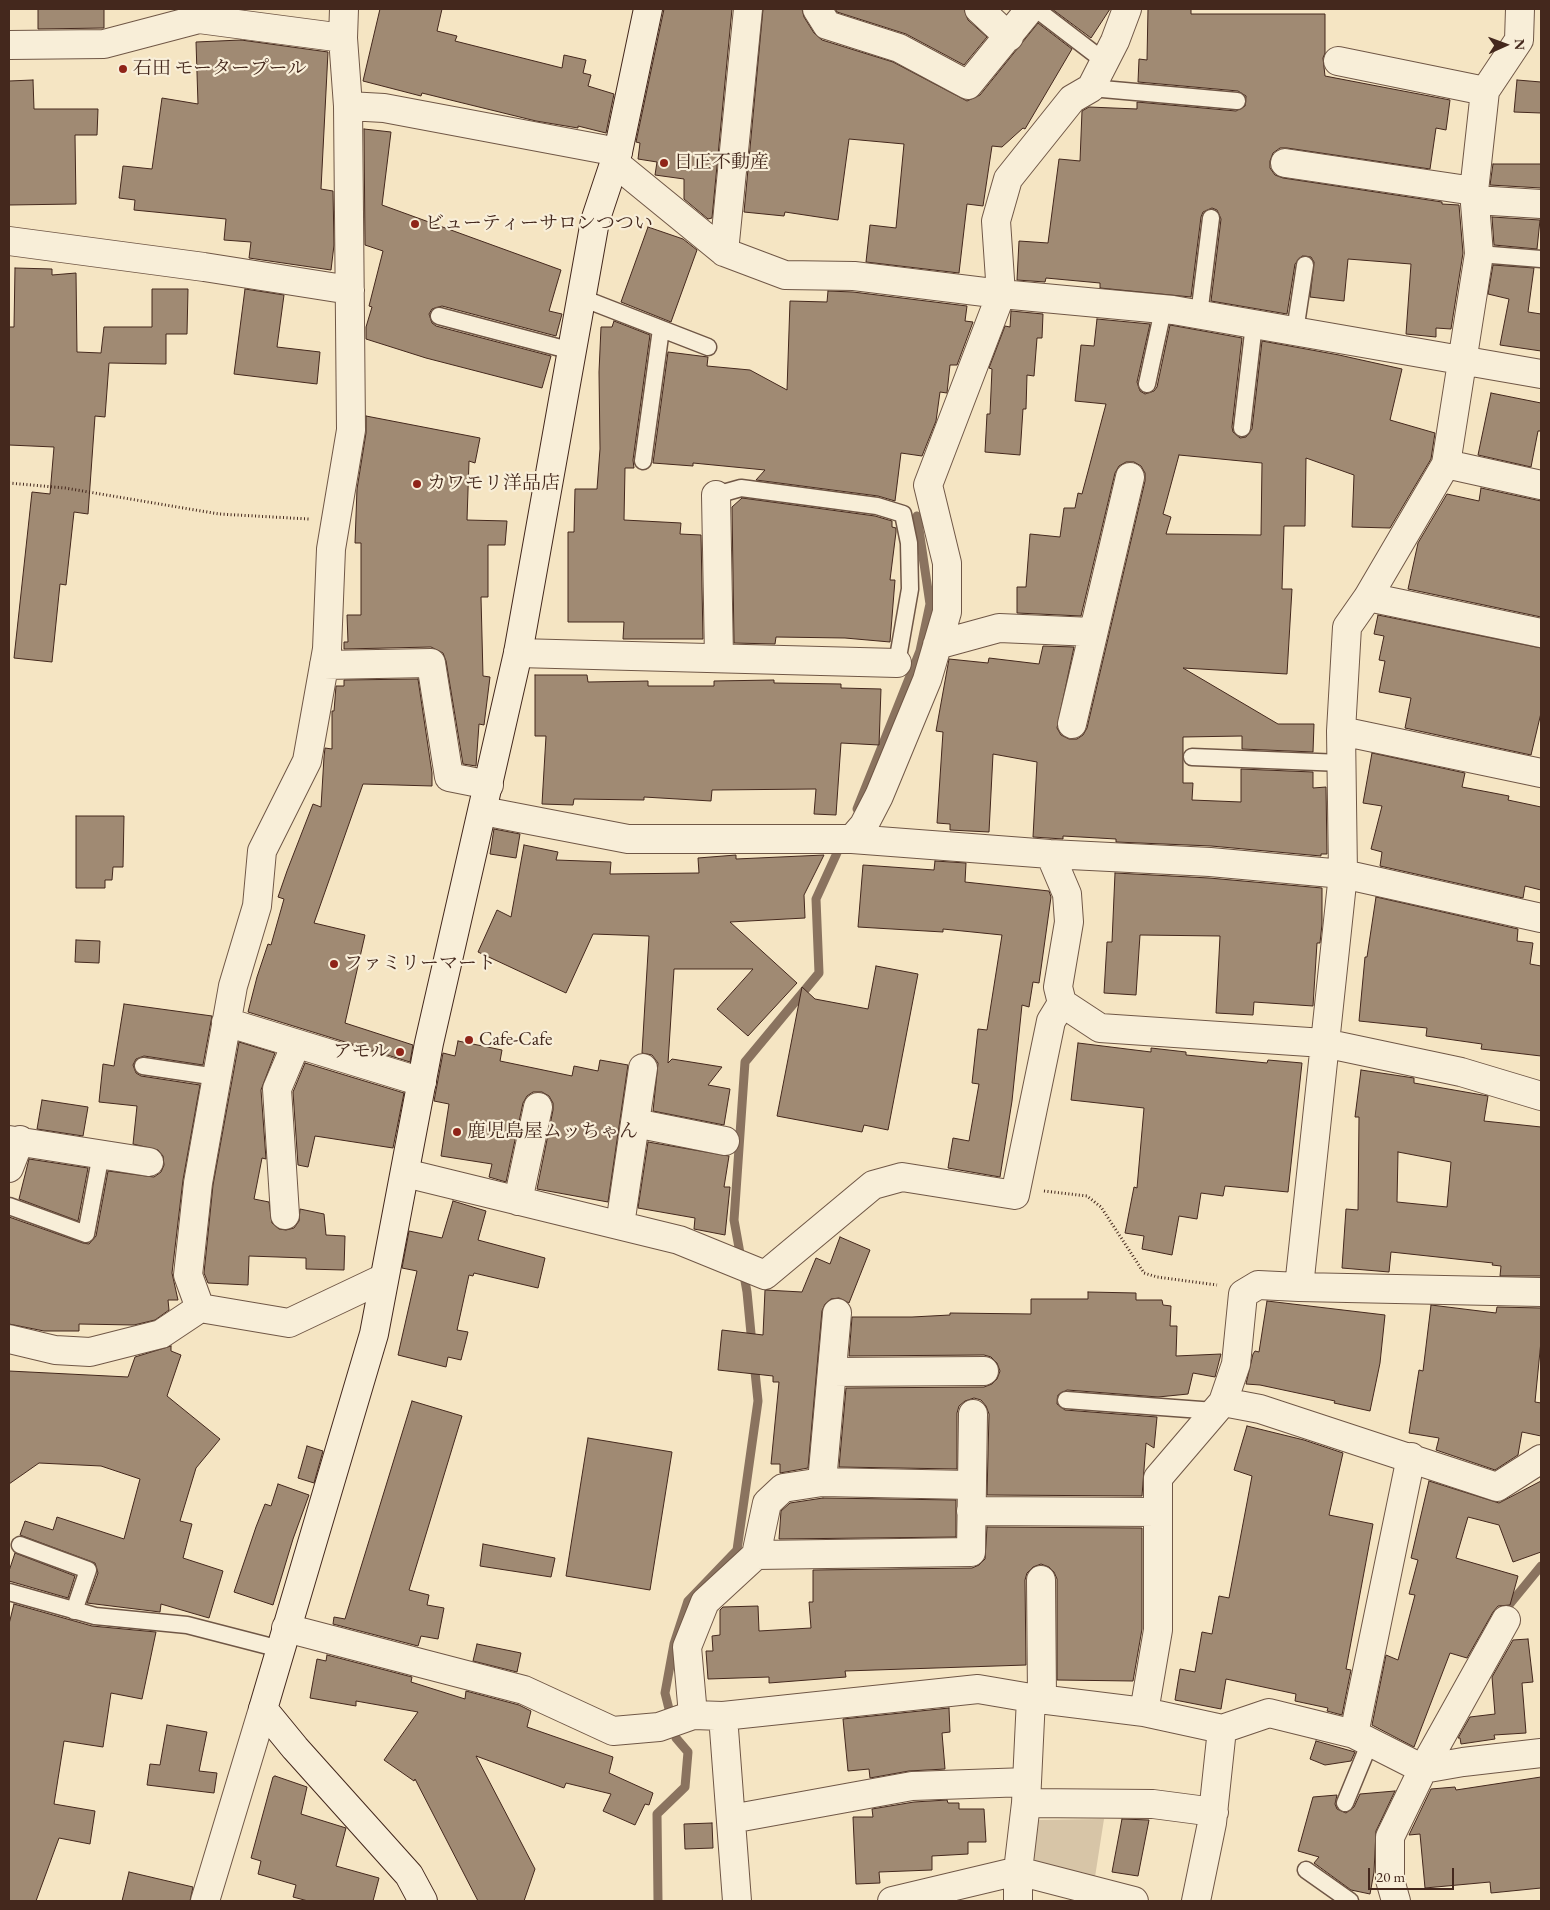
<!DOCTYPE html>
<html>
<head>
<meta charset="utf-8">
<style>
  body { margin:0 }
  #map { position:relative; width:1550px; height:1910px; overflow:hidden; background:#f5e5c3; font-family:"EB Garamond",serif }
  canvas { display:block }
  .frame { position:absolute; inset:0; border:10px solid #44281d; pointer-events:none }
  .north { position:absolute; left:1480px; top:20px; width:50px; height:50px; -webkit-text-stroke:4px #f8eed8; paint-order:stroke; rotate:88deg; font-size:14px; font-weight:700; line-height:20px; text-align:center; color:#44281d }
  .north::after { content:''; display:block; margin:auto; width:18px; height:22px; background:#44281d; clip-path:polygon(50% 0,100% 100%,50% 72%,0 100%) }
  .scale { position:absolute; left:1368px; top:1868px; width:86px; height:22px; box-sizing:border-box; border:2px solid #44281d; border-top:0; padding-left:6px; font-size:15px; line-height:18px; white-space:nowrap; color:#44281d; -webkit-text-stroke:4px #f8eed8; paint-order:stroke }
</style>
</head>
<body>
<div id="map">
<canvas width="1550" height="1910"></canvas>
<div class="frame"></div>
<div class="north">N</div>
<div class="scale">20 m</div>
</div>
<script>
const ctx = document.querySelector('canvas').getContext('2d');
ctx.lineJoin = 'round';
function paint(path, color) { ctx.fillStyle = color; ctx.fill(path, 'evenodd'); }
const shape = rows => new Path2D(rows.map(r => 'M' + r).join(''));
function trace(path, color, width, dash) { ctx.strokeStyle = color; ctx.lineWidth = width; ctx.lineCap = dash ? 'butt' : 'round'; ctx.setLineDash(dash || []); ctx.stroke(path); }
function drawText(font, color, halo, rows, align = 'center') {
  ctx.font = font + ' "EB Garamond","Noto Serif JP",serif'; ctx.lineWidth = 4.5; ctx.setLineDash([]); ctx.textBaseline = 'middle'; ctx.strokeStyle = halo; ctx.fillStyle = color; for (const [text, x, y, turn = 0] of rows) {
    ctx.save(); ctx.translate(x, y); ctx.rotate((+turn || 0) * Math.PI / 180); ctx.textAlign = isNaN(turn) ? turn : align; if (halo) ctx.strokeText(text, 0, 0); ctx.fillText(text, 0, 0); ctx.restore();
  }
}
paint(shape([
  [1104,1819,1095,1877,1030,1860,1032,1820]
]), '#d7c5a7');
trace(shape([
  [857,809,920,651,930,604,917,516],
  [752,1344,747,1292,734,1220,745,1062,819,973,816,899,842,842],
  [1500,1616,1541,1566],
  [669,1709,665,1693,674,1644,688,1601,737,1550,758,1401,754,1362],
  [658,1901,657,1814,685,1787,688,1752,676,1738]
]), '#8a735f', 9);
const building = shape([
  [38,9,104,9,104,28,38,29,38,9],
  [380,9,442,9,437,31,457,36,455,41,562,68,564,55,586,60,583,73,591,75,588,86,614,94,606,133,578,126,578,128,536,121,422,93,421,96,363,81,380,9],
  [664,9,732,9,712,218,708,219,684,199,684,179,655,175,657,162,638,159,640,143,636,142,664,9],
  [763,9,802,9,804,17,814,33,822,40,893,62,967,101,980,95,1038,23,1072,49,1025,129,1023,128,1002,147,992,146,983,206,967,204,959,273,866,262,870,225,896,228,904,144,849,139,838,220,785,212,784,216,744,212,763,9],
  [835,9,964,9,968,20,987,37,964,65,906,34,837,12,835,9],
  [1052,9,1110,9,1091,38,1052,9],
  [1148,9,1191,9,1191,14,1325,14,1325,53,1323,58,1325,76,1450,100,1446,130,1436,128,1430,169,1287,148,1280,148,1273,153,1270,161,1270,168,1275,175,1283,178,1442,202,1442,204,1459,205,1463,253,1451,329,1436,328,1436,337,1406,334,1411,264,1348,259,1344,301,1310,297,1314,262,1311,257,1302,256,1295,264,1287,314,1211,301,1221,219,1217,210,1212,208,1203,212,1201,217,1191,297,1100,288,1100,283,1046,278,1045,282,1017,280,1019,241,1048,243,1059,159,1080,161,1082,111,1089,107,1137,109,1137,102,1236,111,1245,106,1246,96,1238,91,1138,82,1139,59,1147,60,1148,9],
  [241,40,328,52,321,189,333,191,334,245,331,270,249,258,251,242,224,240,226,219,134,210,135,200,119,198,123,166,152,169,162,98,198,104,196,42,241,40],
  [33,80,34,109,98,109,97,135,75,135,76,204,9,205,9,81,33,80],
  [1517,80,1541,82,1541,113,1514,112,1517,80],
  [364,129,391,132,382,205,561,270,549,311,562,314,556,336,442,306,432,309,429,314,432,323,436,326,551,356,542,388,426,358,366,339,366,327,372,307,369,306,383,251,365,245,364,129],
  [1493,164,1541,164,1541,188,1490,185,1493,164],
  [1492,217,1540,220,1537,249,1494,245,1492,217],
  [648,227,683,239,697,250,671,322,621,302,648,227],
  [1493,265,1534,268,1528,312,1541,314,1541,351,1500,345,1509,299,1488,294,1493,265],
  [15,268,52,269,52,275,76,273,77,352,101,353,104,327,152,327,152,289,188,289,187,334,166,334,166,364,109,363,105,417,95,416,88,514,74,512,66,585,60,584,52,662,14,658,32,492,50,494,54,447,9,445,9,327,14,327,15,268],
  [245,289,284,295,277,347,320,352,317,384,234,374,245,289],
  [828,291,853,292,967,306,965,321,973,322,957,365,950,365,947,393,940,392,936,421,922,456,901,453,895,501,878,496,756,480,765,470,693,463,693,466,653,463,668,352,708,357,707,366,750,370,787,390,790,301,827,302,828,291],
  [1011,311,1043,314,1042,338,1037,338,1034,376,1027,375,1026,409,1023,409,1020,455,985,452,987,414,990,414,992,369,989,368,1005,326,1010,327,1011,311],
  [1097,319,1150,324,1137,382,1140,391,1145,394,1154,391,1157,387,1170,325,1242,338,1232,427,1233,432,1240,438,1246,437,1252,429,1262,341,1339,355,1402,369,1390,420,1435,433,1431,459,1390,528,1352,527,1354,475,1306,458,1305,526,1284,526,1282,589,1292,589,1287,674,1183,668,1278,724,1314,724,1313,752,1242,749,1242,736,1183,737,1183,783,1193,783,1192,800,1241,802,1241,769,1313,772,1313,788,1326,787,1327,854,1321,854,1321,856,1211,846,1116,842,1116,839,1063,836,1063,839,1033,837,1037,762,993,754,989,832,950,830,950,824,937,823,943,732,936,731,949,659,988,663,989,658,1039,664,1043,646,1074,647,1057,728,1061,735,1069,739,1077,739,1083,735,1087,728,1145,481,1145,473,1141,466,1134,462,1126,462,1119,466,1115,473,1081,616,1017,613,1017,587,1026,587,1030,534,1060,537,1064,508,1075,508,1078,493,1082,494,1106,404,1075,401,1081,345,1094,346,1097,319],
  [1179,455,1262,463,1261,535,1166,534,1171,517,1163,514,1179,455],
  [614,321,650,335,633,460,634,468,625,468,624,520,681,523,680,534,701,535,703,639,623,639,624,622,568,622,568,532,574,532,575,489,597,489,600,449,599,372,601,327,612,327,614,321],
  [1491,393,1541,403,1541,431,1538,431,1531,467,1478,455,1491,393],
  [366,416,480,438,475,463,469,461,467,520,507,521,505,545,488,545,488,597,481,597,483,676,490,677,484,725,479,724,476,766,463,764,446,661,443,653,431,647,344,649,344,642,348,642,347,615,361,615,361,543,355,543,357,489,366,433,366,416],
  [1481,488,1541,501,1541,617,1408,589,1418,543,1447,494,1479,501,1481,488],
  [742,498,875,516,892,521,892,527,896,528,896,532,890,580,895,580,890,642,845,638,776,637,775,644,734,643,732,507,742,498],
  [1378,615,1541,648,1541,713,1531,755,1405,728,1411,698,1379,692,1385,661,1379,660,1384,636,1374,634,1378,615],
  [535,675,587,675,588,682,648,681,648,686,714,686,714,681,774,680,774,683,841,684,841,688,881,689,879,745,841,743,836,815,814,814,816,789,712,790,711,801,644,797,644,800,574,799,573,805,542,804,546,736,535,736,535,675],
  [418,679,432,773,432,786,363,784,314,923,365,935,345,1023,413,1045,410,1062,248,1012,257,977,268,944,271,945,284,899,278,897,287,871,313,804,321,807,324,757,325,748,332,749,332,711,334,711,336,686,344,686,344,680,418,679],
  [1372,753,1465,773,1462,787,1509,796,1508,800,1541,807,1541,890,1525,886,1523,898,1380,866,1382,852,1371,849,1382,806,1363,803,1372,753],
  [76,816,124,816,123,867,113,867,112,880,105,880,105,888,76,888,76,816],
  [494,829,520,834,516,858,490,854,494,829],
  [524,845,558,852,556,860,611,862,610,874,699,873,698,858,736,855,736,859,824,855,804,895,805,918,730,922,797,983,748,1036,717,1009,753,969,674,969,668,1063,672,1059,722,1067,708,1085,730,1089,724,1125,653,1111,658,1063,652,1055,642,1053,649,936,593,934,566,993,478,952,497,910,511,917,524,845],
  [935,861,966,863,965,882,1049,891,1051,897,1039,983,1033,982,1029,1007,1022,1005,1012,1101,1000,1177,948,1168,953,1138,969,1141,979,1084,972,1083,978,1029,987,1030,1002,935,943,929,943,932,858,927,863,865,934,870,935,861],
  [1115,873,1209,878,1322,888,1322,924,1320,943,1317,943,1313,1006,1254,1002,1253,1015,1216,1013,1220,936,1140,935,1136,995,1104,993,1107,942,1112,942,1115,873],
  [1376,897,1518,929,1517,941,1533,943,1530,964,1541,966,1541,1056,1481,1049,1482,1044,1426,1036,1427,1028,1359,1021,1365,957,1367,957,1376,897],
  [76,940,100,941,99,963,75,962,76,940],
  [876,966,918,974,888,1130,864,1125,862,1132,777,1116,802,987,815,999,868,1009,876,966],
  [124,1004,212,1016,203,1065,144,1056,136,1059,133,1065,136,1073,141,1076,200,1085,183,1180,172,1273,178,1300,168,1300,169,1310,155,1320,134,1325,79,1324,79,1331,44,1331,9,1324,9,1217,83,1243,89,1244,96,1236,108,1171,154,1177,161,1172,164,1165,163,1156,158,1150,133,1144,137,1106,99,1102,103,1064,114,1066,124,1004],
  [458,1041,502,1050,500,1061,572,1076,574,1066,598,1071,600,1060,628,1065,608,1202,537,1189,553,1110,553,1103,549,1096,542,1092,533,1092,527,1096,523,1103,506,1182,489,1177,492,1164,441,1156,449,1104,434,1101,443,1053,455,1056,458,1041],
  [239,1042,275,1053,261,1090,266,1159,262,1158,254,1199,269,1202,272,1223,279,1229,286,1230,294,1228,299,1221,300,1209,324,1214,326,1235,345,1236,344,1270,306,1269,306,1258,249,1256,248,1285,208,1283,204,1273,213,1185,239,1042],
  [1078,1043,1151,1052,1151,1048,1186,1052,1186,1055,1267,1063,1268,1060,1302,1063,1288,1192,1225,1186,1223,1196,1201,1193,1197,1219,1179,1216,1172,1255,1142,1249,1144,1236,1125,1233,1134,1187,1137,1188,1144,1108,1071,1100,1078,1043],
  [305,1063,404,1093,393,1148,315,1136,308,1167,298,1165,293,1092,305,1063],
  [1361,1070,1414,1078,1414,1083,1488,1096,1484,1121,1541,1127,1541,1276,1500,1276,1501,1266,1492,1265,1493,1263,1391,1252,1389,1272,1342,1268,1346,1209,1358,1210,1359,1117,1355,1117,1361,1070],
  [1398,1152,1451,1162,1447,1207,1397,1202,1398,1152],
  [42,1100,88,1107,83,1136,37,1129,42,1100],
  [648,1142,729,1156,724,1187,730,1187,725,1235,694,1229,695,1218,638,1208,648,1142],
  [29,1159,88,1168,78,1221,19,1199,29,1159],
  [453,1201,486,1211,478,1240,545,1258,538,1288,474,1273,473,1276,469,1275,457,1330,468,1332,461,1360,448,1357,446,1367,398,1355,417,1271,402,1268,409,1231,442,1238,453,1201],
  [840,1237,870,1250,849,1303,839,1298,831,1299,825,1304,822,1311,808,1468,780,1473,780,1464,771,1464,779,1382,773,1382,773,1376,718,1370,722,1330,763,1335,765,1290,802,1292,816,1258,830,1264,840,1237],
  [1088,1292,1136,1293,1136,1300,1162,1300,1163,1305,1171,1306,1170,1326,1177,1326,1176,1356,1221,1354,1215,1377,1193,1373,1188,1394,1158,1397,1067,1390,1058,1395,1057,1404,1065,1410,1157,1417,1154,1448,1146,1443,1142,1496,987,1495,989,1414,986,1406,981,1400,974,1398,965,1401,959,1406,957,1413,957,1469,839,1467,846,1388,984,1387,992,1384,997,1379,1000,1371,997,1363,991,1357,984,1355,849,1356,852,1317,912,1317,950,1315,950,1313,1031,1314,1031,1299,1088,1299,1088,1292],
  [1267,1301,1385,1315,1380,1363,1370,1411,1334,1403,1335,1401,1260,1385,1246,1384,1253,1354,1255,1351,1259,1352,1267,1301],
  [1431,1305,1496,1313,1497,1307,1541,1308,1541,1341,1535,1402,1541,1403,1541,1436,1522,1432,1518,1455,1495,1470,1436,1450,1439,1438,1409,1433,1419,1370,1423,1371,1431,1305],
  [171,1346,171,1351,181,1355,167,1396,220,1439,196,1468,180,1521,192,1524,183,1558,223,1571,209,1618,161,1604,160,1612,87,1603,98,1573,95,1563,20,1535,25,1521,53,1530,57,1517,124,1539,140,1479,101,1466,39,1463,9,1484,9,1371,128,1377,135,1357,171,1346],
  [412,1401,462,1416,409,1590,429,1595,427,1605,444,1608,438,1639,421,1636,418,1646,333,1624,334,1617,345,1619,412,1401],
  [1247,1426,1304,1440,1343,1453,1329,1515,1373,1524,1346,1669,1351,1670,1342,1715,1327,1711,1328,1708,1295,1701,1296,1694,1226,1679,1221,1709,1175,1700,1180,1669,1195,1672,1202,1632,1212,1634,1219,1596,1229,1598,1252,1476,1234,1470,1247,1426],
  [588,1438,672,1452,650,1590,566,1576,588,1438],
  [307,1446,323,1451,314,1483,298,1478,307,1446],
  [1429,1481,1499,1503,1541,1481,1541,1552,1513,1562,1499,1525,1468,1517,1456,1558,1518,1576,1510,1605,1498,1606,1493,1612,1467,1658,1450,1653,1414,1747,1372,1725,1386,1655,1398,1660,1415,1595,1409,1594,1418,1560,1411,1558,1429,1481],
  [278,1484,309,1495,293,1539,273,1605,234,1592,256,1527,265,1504,271,1506,278,1484],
  [823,1498,956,1500,956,1537,779,1539,781,1511,790,1503,823,1498],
  [987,1527,1142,1528,1142,1629,1133,1681,1057,1680,1057,1579,1054,1572,1049,1567,1041,1564,1033,1567,1027,1573,1025,1580,1026,1665,845,1671,846,1677,769,1683,769,1677,708,1679,706,1651,713,1651,712,1636,720,1635,720,1610,723,1607,758,1606,759,1631,811,1628,809,1602,813,1602,813,1570,972,1568,979,1565,985,1559,987,1527],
  [483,1544,555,1558,551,1577,480,1566,483,1544],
  [15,1553,75,1576,68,1598,9,1581,9,1571,15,1553],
  [14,1604,92,1626,156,1632,142,1699,111,1693,103,1747,64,1741,54,1804,95,1811,90,1844,59,1838,36,1901,9,1901,9,1624,14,1604],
  [1528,1639,1533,1682,1522,1683,1526,1733,1494,1735,1495,1739,1461,1744,1460,1738,1458,1738,1470,1717,1495,1714,1492,1677,1513,1640,1528,1639],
  [477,1644,521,1653,517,1672,473,1661,477,1644],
  [327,1655,412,1677,411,1682,465,1699,466,1691,519,1705,531,1711,527,1727,613,1757,609,1773,653,1793,649,1805,645,1804,635,1825,603,1811,611,1794,566,1783,564,1788,476,1756,535,1869,524,1901,478,1901,415,1779,414,1781,384,1760,418,1712,356,1701,356,1706,310,1698,317,1659,326,1661,327,1655],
  [949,1708,950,1732,942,1733,945,1769,909,1771,870,1778,869,1769,848,1771,843,1719,949,1708],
  [167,1725,207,1732,199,1771,217,1773,214,1793,147,1785,150,1764,160,1765,167,1725],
  [1316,1741,1355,1752,1351,1761,1325,1765,1310,1759,1316,1741],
  [275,1776,307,1787,301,1814,346,1828,336,1866,379,1878,373,1901,308,1901,293,1897,296,1885,258,1874,261,1861,251,1858,273,1777,275,1776],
  [1541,1777,1541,1888,1491,1893,1490,1882,1425,1888,1420,1834,1409,1835,1431,1789,1455,1787,1456,1790,1541,1777],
  [1395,1791,1376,1831,1374,1872,1370,1894,1351,1890,1314,1863,1319,1857,1298,1851,1313,1797,1337,1795,1335,1804,1337,1809,1346,1813,1354,1807,1360,1794,1395,1791],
  [947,1800,948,1803,959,1803,959,1809,984,1809,986,1842,968,1842,968,1854,932,1856,932,1870,879,1872,880,1883,856,1884,853,1817,873,1817,872,1809,914,1802,947,1800],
  [1122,1819,1149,1820,1138,1876,1112,1872,1122,1819],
  [712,1823,713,1848,685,1849,684,1824,712,1823],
  [129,1872,193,1887,190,1901,122,1901,129,1872]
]);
paint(building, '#a08a73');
trace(building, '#44281d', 1);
const lane = shape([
  [1036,9,1104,61],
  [1091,88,1237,101],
  [1479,254,1541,259],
  [582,298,708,347],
  [1199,315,1211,218],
  [439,316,572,351],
  [1295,331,1305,265],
  [1147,384,1163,310],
  [1242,428,1254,324],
  [643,461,661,329],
  [716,495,741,488,877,506,903,514,909,543,910,589,897,663],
  [1192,757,1342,763],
  [143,1066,217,1077],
  [9,1206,86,1234,101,1154],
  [1066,1400,1215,1411],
  [20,1545,88,1570,74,1611],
  [9,1592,95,1616,187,1625,280,1649],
  [1345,1803,1370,1742],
  [1306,1870,1350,1901]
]);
const street = shape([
  [344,9,343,38,348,106,384,108,618,152],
  [817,9,827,25,899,48,968,85,1030,9],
  [979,9,1009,37],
  [9,45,104,44,199,19,343,38],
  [1338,61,1485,91],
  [615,163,724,252,785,275,854,276,1001,294,1173,310,1541,374],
  [1285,163,1474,191],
  [1475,200,1541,204],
  [9,241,204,267,350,290],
  [724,252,748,9],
  [1446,464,1541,485],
  [716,495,719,658],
  [1368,597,1541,633],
  [937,645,999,628,1093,632],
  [518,653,897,663],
  [324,665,431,663,449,777,489,785],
  [1072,724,1130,477],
  [1341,731,1541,773],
  [483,811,628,839,852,839,1050,854,1210,862,1343,874,1541,918],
  [852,839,864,825,879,796,927,680,947,612,947,563,928,485,1001,294,996,221,1008,179,1072,99,1091,88,1115,41,1127,9],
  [1050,854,1067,894,1069,922,1058,987,1062,1003,1100,1028,1324,1043,1461,1072,1541,1096],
  [226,1022,422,1082],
  [635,1123,725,1141],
  [9,1140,149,1162],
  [9,1168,20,1140],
  [405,1173,679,1240,765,1275,873,1185,902,1177,1015,1195,1051,1021,1062,1003],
  [518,1201,538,1107],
  [285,1215,277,1089,296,1044],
  [620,1225,643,1068],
  [1299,1287,1541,1292],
  [200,1308,188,1275,198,1183,233,986,257,906,262,851,307,761,327,649,331,549,351,430,348,106],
  [9,1339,55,1350,90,1352,161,1334,200,1308,289,1323,384,1278],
  [832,1372,984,1371],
  [1223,1402,1260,1409,1497,1487,1541,1459],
  [822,1482,837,1313],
  [971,1511,1158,1512],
  [756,1555,971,1552,973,1414],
  [1041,1580,1042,1698],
  [286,1628,524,1690,613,1731,659,1727,693,1715,723,1716,978,1689,1031,1698,1144,1712,1222,1729,1269,1713,1354,1734,1423,1769,1506,1620],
  [1144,1712,1158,1630,1158,1478,1223,1402,1236,1364,1243,1294,1258,1285,1299,1287,1343,874,1341,731,1347,627,1368,597,1446,464,1479,254,1474,191,1485,91,1519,40,1520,9],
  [693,1715,687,1647,705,1602,756,1555,767,1503,783,1488,822,1482,971,1485],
  [723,1716,737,1901],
  [1354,1734,1411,1457],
  [1026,1803,1153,1804,1214,1812],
  [731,1819,912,1786,1027,1782],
  [205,1901,263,1709],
  [892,1901,1018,1871,1134,1901],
  [1018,1901,1018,1871,1026,1803,1031,1698],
  [1196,1901,1212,1823,1222,1729],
  [1396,1901,1390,1880,1390,1837,1423,1769,1463,1762,1541,1753]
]);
const secondary = shape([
  [423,1901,409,1875,295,1748,263,1709,374,1334,429,1043,518,653,595,221,618,152,648,9]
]);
trace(lane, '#705746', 19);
trace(street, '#705746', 30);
trace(secondary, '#44281d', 30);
trace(shape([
  [9,483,65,488,219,514,309,519],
  [1044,1191,1087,1196,1101,1207,1144,1273,1157,1277,1217,1285]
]), '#44281d', 3, [1, 2.5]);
trace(lane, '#f8eed8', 16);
trace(street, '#f8eed8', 28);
trace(secondary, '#f8eed8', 28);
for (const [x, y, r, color] of [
  [123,69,5,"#8f2418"],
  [664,163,5,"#8f2418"],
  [415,224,5,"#8f2418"],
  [417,484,5,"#8f2418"],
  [334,964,5,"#8f2418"],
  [469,1040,5,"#8f2418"],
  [400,1052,5,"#8f2418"],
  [457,1132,5,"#8f2418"]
]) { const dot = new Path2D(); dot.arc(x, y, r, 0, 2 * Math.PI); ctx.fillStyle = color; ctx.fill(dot); trace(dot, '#f8eed8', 2); }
drawText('19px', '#44281d', '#f8eed8', [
  ["石田 モータープール",133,69],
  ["日正不動産",674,163],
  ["ビューティーサロンつつい",425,224],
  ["カワモリ洋品店",427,484],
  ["ファミリーマート",344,964],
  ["Cafe-Cafe",479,1040],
  ["アモル",390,1052,"right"],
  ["鹿児島屋ムッちゃん",467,1132]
], 'left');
</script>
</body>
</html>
